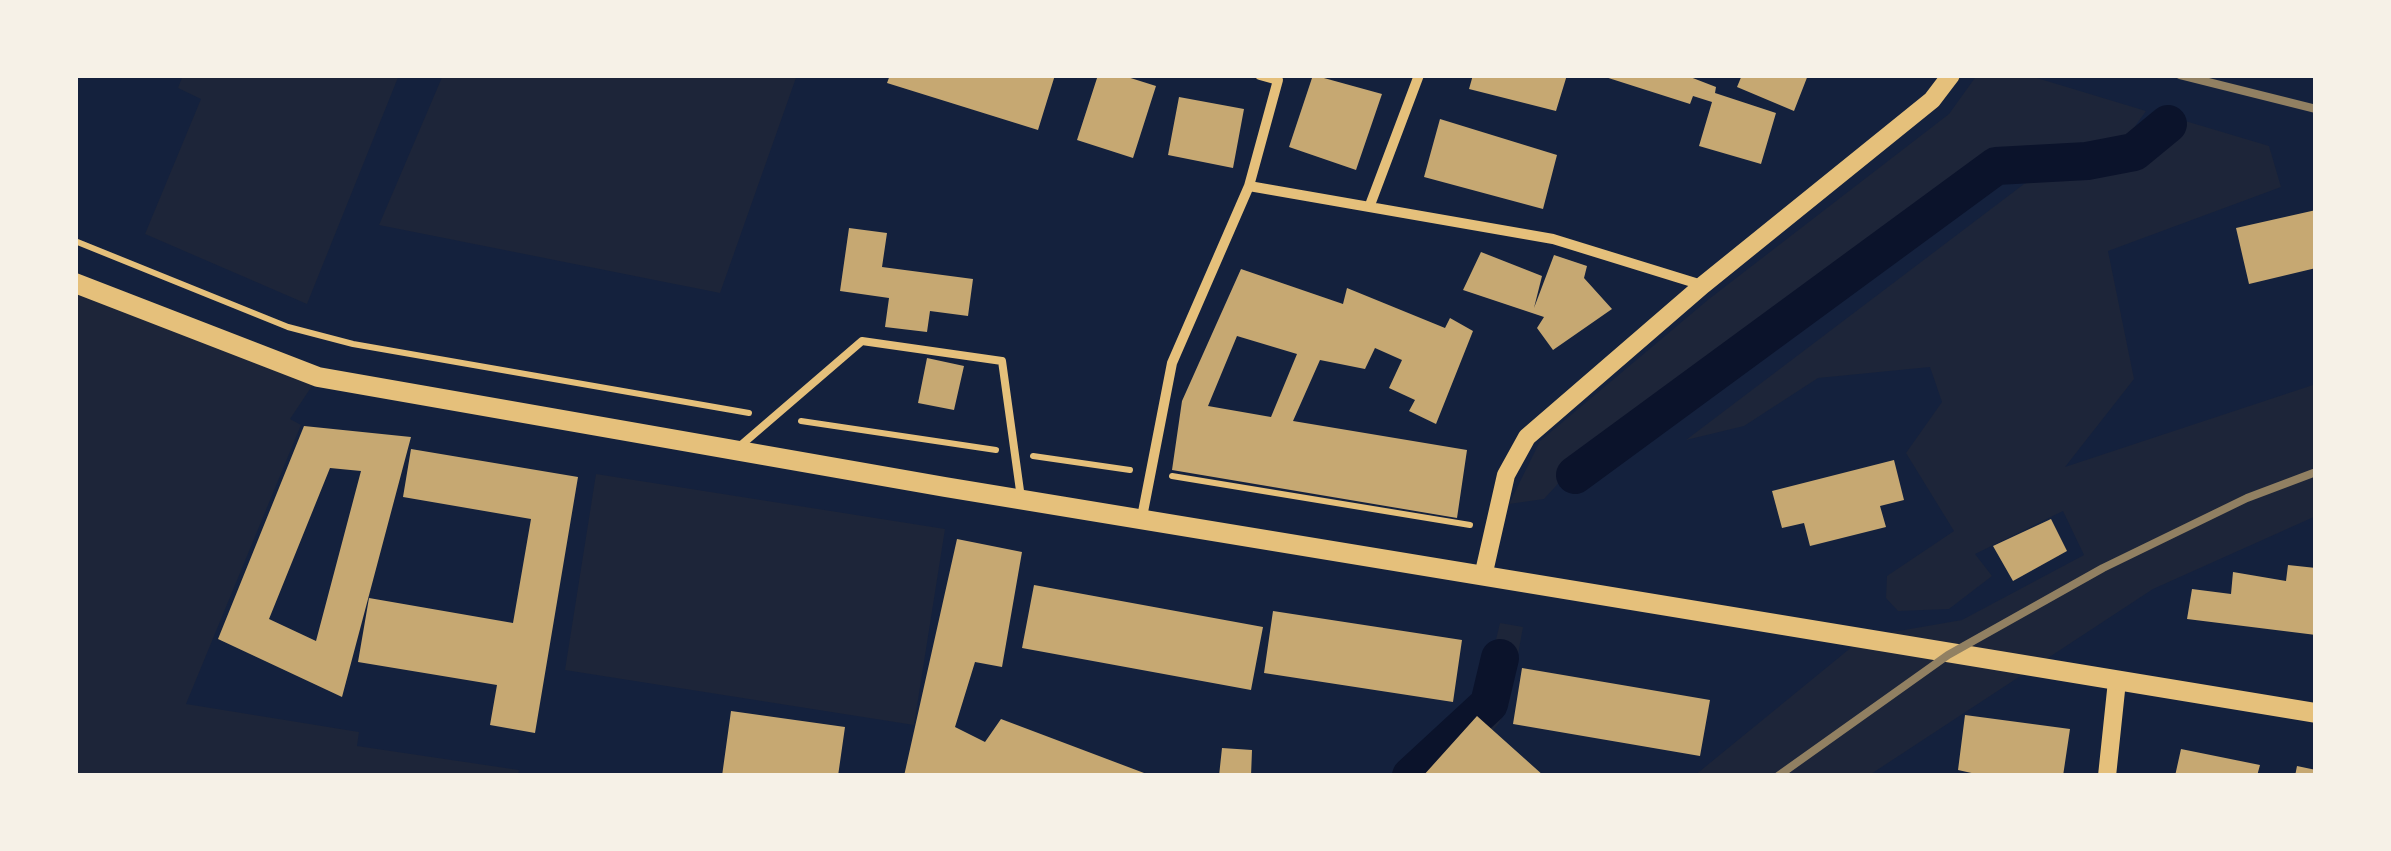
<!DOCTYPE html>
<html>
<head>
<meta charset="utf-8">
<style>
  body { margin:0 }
  #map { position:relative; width:2391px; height:851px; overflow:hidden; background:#14213d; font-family:Poppins,sans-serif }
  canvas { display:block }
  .frame { position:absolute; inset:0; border:78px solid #f6f1e7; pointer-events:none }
</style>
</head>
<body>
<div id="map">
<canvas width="2391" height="851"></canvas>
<div class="frame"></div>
</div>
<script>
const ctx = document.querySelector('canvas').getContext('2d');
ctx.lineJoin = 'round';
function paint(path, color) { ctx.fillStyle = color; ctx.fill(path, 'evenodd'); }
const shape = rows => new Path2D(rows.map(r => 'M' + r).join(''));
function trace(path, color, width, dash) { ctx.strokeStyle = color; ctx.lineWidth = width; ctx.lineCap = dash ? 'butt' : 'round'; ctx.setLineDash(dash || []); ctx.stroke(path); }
paint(shape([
  [183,75,399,75,307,304,145,234,201,99,178,88],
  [443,75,797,75,720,293,379,225],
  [1977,75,2027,75,2146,111,2123,143,1979,156,1590,449,1544,499,1509,504,1540,441,1709,299,1949,114],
  [2182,120,2269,146,2281,187,2108,251,2134,379,2065,467,2316,384,2316,516,2153,589,1868,776,1694,776,1864,637,1962,620,2084,555,2063,511,1975,554,1992,576,1949,609,1898,611,1886,598,1887,576,1954,531,1906,453,1942,402,1930,367,1818,378,1744,426,1686,440,2028,181,2135,168],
  [75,285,318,377,290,419,301,425,186,704,359,732,357,746,519,770,518,776,75,776],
  [596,474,945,529,914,725,565,670],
  [1500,623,1523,627,1509,704,1499,723,1456,776,1392,776,1480,706]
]), '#1d2539');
trace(shape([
  [1575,475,1996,166,2087,161,2134,152,2168,124],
  [1411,776,1489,704,1500,658]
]), '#0b132b', 38);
paint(shape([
  [890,75,1055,75,1038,130,887,83],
  [1098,75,1121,75,1156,86,1133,158,1077,140],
  [1313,75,1382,94,1356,170,1289,147],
  [1473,75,1567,75,1556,111,1469,89],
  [1599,75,1685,75,1716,87,1715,93,1776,113,1761,164,1699,146,1712,102,1693,96,1690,104],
  [1742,75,1808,75,1794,111,1737,87],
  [1179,97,1244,109,1233,168,1168,155],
  [1440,119,1557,155,1543,209,1424,177],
  [2316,210,2316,268,2249,284,2236,228],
  [849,228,887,233,882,267,973,279,968,316,930,311,927,332,885,327,889,298,840,291],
  [1481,252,1542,276,1534,308,1554,255,1587,266,1584,278,1612,309,1553,350,1537,328,1544,317,1463,290],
  [1241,269,1343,304,1347,288,1445,328,1450,318,1473,331,1436,424,1409,411,1415,400,1389,388,1402,360,1375,348,1365,369,1320,360,1293,421,1467,450,1457,518,1172,470,1182,401],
  [1237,336,1297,354,1271,417,1208,406],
  [927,358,964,366,954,410,918,403],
  [304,426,411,437,342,697,218,639],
  [330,468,361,471,316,641,269,619],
  [411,449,578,477,535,733,490,725,497,685,358,662,369,598,513,623,531,519,403,497],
  [1894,460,1904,500,1880,506,1886,527,1810,546,1804,523,1782,528,1772,491],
  [2051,519,2067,551,2013,581,1993,546],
  [957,539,1022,552,1002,667,975,662,955,727,985,742,1001,719,1152,776,904,776],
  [2288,565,2316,568,2316,635,2187,619,2192,589,2231,594,2233,572,2286,581],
  [1034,585,1263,627,1251,690,1022,648],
  [1273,611,1462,640,1453,702,1264,673],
  [1522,668,1710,700,1700,756,1513,724],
  [731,711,845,727,838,776,722,776],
  [1965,715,2070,729,2063,776,1985,776,1958,770],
  [1477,716,1544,776,1423,776],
  [1222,748,1252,750,1251,776,1219,776],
  [2181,749,2260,765,2257,776,2175,776],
  [2297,766,2316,770,2316,776,2295,776]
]), '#c6a872');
trace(shape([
  [75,241,288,327,353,344,749,413],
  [801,421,996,450],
  [1033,456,1130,470],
  [1172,476,1470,525]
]), '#e5c07b', 6);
trace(shape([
  [740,446,862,341,1002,361,1021,498]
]), '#e5c07b', 8);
trace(shape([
  [1249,186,1553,239,1702,285],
  [1370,205,1419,75],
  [1142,517,1172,363,1249,186,1278,80,1260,75]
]), '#e5c07b', 10);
trace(shape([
  [1484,572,1506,475,1527,437,1703,285,1932,100,1951,75],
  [2107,776,2117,681]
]), '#e5c07b', 18);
trace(shape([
  [75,283,318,377,945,487,2316,713]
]), '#e5c07b', 20);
trace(shape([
  [2180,75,2316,109],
  [1778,776,1948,655,2103,568,2247,498,2316,472]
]), '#918062', 8);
</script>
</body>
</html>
